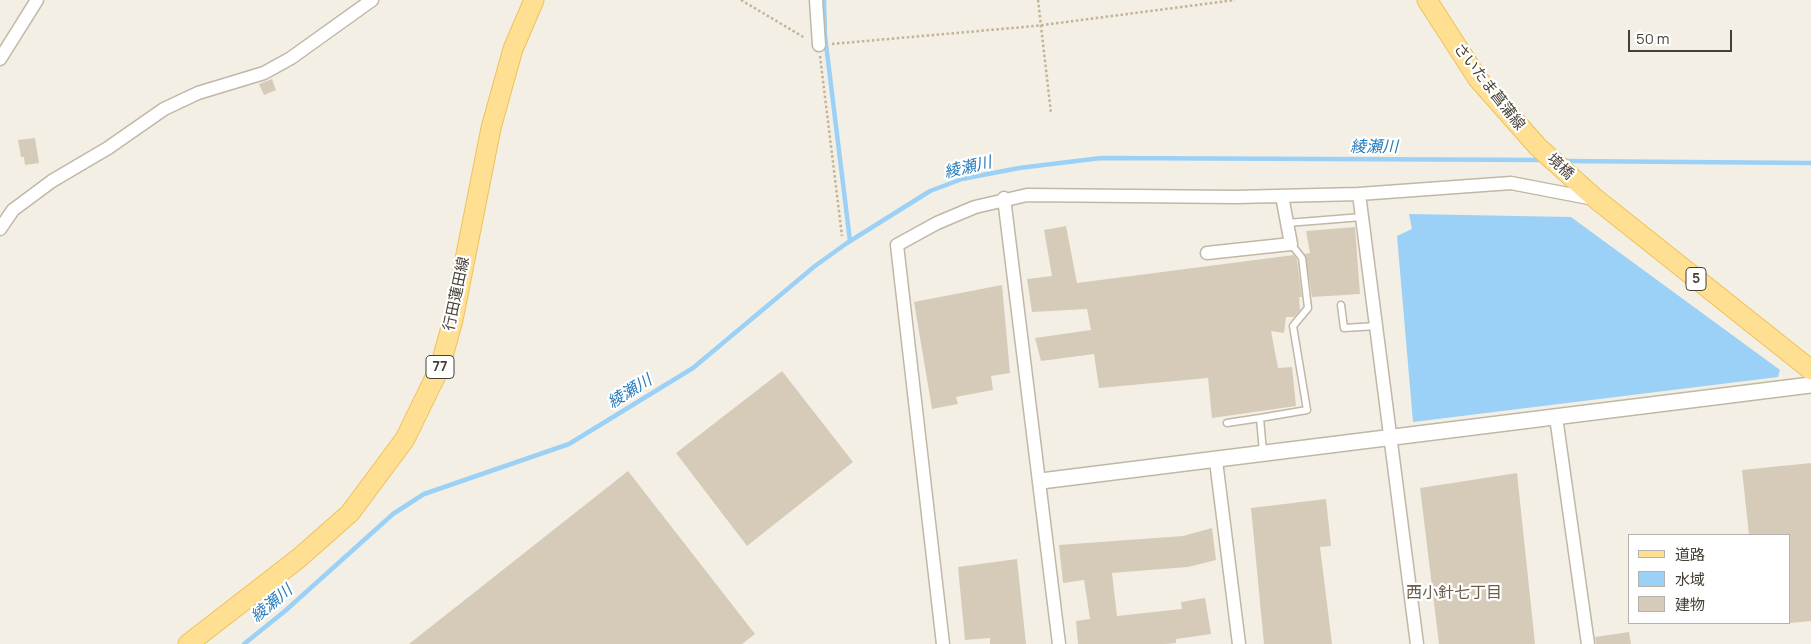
<!DOCTYPE html>
<html>
<head>
<meta charset="utf-8">
<style>
  body { margin:0 }
  #map { position:relative; width:1811px; height:644px; overflow:hidden; background:#f4efe4; font-family:Manrope,"Noto Sans JP",sans-serif }
  canvas { display:block }
  .legend { position:absolute; left:1628px; top:534px; width:162px; height:90px; box-sizing:border-box; background:#fff; border:1px solid #b5b2ae; margin:0; padding:6px 9px; list-style:none; font-size:15px; color:#463f34 }
  .legend li { display:flex; align-items:center; gap:10px; height:25px }
  .legend b { width:25px; border:1px solid #b5b2ae }
  .scale { position:absolute; left:1628px; top:30px; width:104px; height:22px; box-sizing:border-box; border:2px solid #463f34; border-top:0; padding-left:6px; font-size:15px; line-height:18px; white-space:nowrap; color:#463f34; -webkit-text-stroke:4px #fff; paint-order:stroke }
</style>
</head>
<body>
<div id="map">
<canvas width="1811" height="644"></canvas>
<ul class="legend">
<li><b style="height:6px;background:#ffe092"></b>道路</li>
<li><b style="height:14px;background:#9bd1f6"></b>水域</li>
<li><b style="height:14px;background:#d6cbb9"></b>建物</li>
</ul>
<div class="scale">50 m</div>
</div>
<script>
const ctx = document.querySelector('canvas').getContext('2d');
ctx.lineJoin = 'round';
function paint(path, color) { ctx.fillStyle = color; ctx.fill(path, 'evenodd'); }
const shape = rows => new Path2D(rows.map(r => 'M' + r).join(''));
function trace(path, color, width, dash) { ctx.strokeStyle = color; ctx.lineWidth = width; ctx.lineCap = dash ? 'butt' : 'round'; ctx.setLineDash(dash || []); ctx.stroke(path); }
function drawText(font, color, halo, rows, align = 'center') {
  ctx.font = font + ' Manrope,"Noto Sans JP",sans-serif'; ctx.lineWidth = 4.5; ctx.setLineDash([]); ctx.textBaseline = 'middle'; ctx.strokeStyle = halo; ctx.fillStyle = color; for (const [text, x, y, turn = 0] of rows) {
    ctx.save(); ctx.translate(x, y); ctx.rotate((+turn || 0) * Math.PI / 180); ctx.textAlign = isNaN(turn) ? turn : align; if (halo) ctx.strokeText(text, 0, 0); ctx.fillText(text, 0, 0); ctx.restore();
  }
}
paint(shape([
  [1409,214,1571,217,1780,370,1778,377,1413,422,1397,236,1412,229]
]), '#9bd1f6');
trace(shape([
  [824,0,825,36,850,241],
  [1562,161,1811,163],
  [244,644,285,611,393,514,424,494,569,444,693,368,815,266,847,243,930,191,962,179,1019,168,1101,158,1545,160]
]), '#9bd1f6', 4.5);
paint(shape([
  [272,79,276,90,264,95,259,84],
  [35,138,39,163,25,165,24,157,21,157,18,140],
  [1066,226,1077,283,1294,255,1297,260,1302,297,1299,297,1300,310,1294,317,1286,317,1284,333,1271,331,1278,368,1292,367,1296,406,1212,418,1208,378,1099,388,1094,354,1041,361,1035,338,1091,330,1087,309,1032,312,1027,279,1052,276,1044,230],
  [1355,227,1360,294,1312,297,1305,254,1310,253,1306,231],
  [1002,285,1010,373,991,376,993,390,956,397,958,404,932,409,914,302],
  [782,371,853,462,747,546,676,453],
  [1811,463,1811,621,1790,623,1790,535,1749,535,1742,470],
  [628,471,755,634,742,644,409,644],
  [1517,473,1535,644,1439,644,1420,488],
  [1326,499,1331,546,1320,547,1332,644,1264,644,1251,508],
  [1212,528,1216,560,1188,567,1112,573,1117,616,1182,609,1181,602,1205,598,1211,634,1176,639,1176,643,1165,644,1078,644,1076,621,1090,619,1084,580,1063,583,1059,545,1183,536],
  [1017,559,1026,644,990,644,990,638,965,640,958,567],
  [1629,632,1631,644,1596,644,1595,637]
]), '#d6cbb9');
const service = shape([
  [1287,223,1362,217],
  [1341,305,1344,328,1377,326],
  [1227,423,1260,418],
  [1263,452,1260,418,1307,410,1293,326,1308,308,1302,258,1291,244]
]);
const minor = shape([
  [816,0,819,45],
  [0,59,37,0],
  [1359,194,1511,183,1594,199],
  [1004,198,1059,644],
  [0,229,13,210,52,181,108,148,164,109,198,93,264,73,291,58,372,0],
  [1207,253,1291,244,1282,196],
  [1556,417,1588,644],
  [1216,461,1239,644],
  [943,644,897,245,937,223,975,207,1027,195,1236,197,1359,194,1417,644]
]);
const tertiary = shape([
  [1041,481,1811,385]
]);
const primary = shape([
  [1427,0,1478,79,1538,147,1596,199,1811,370],
  [188,644,299,558,350,513,405,439,440,367,453,320,491,128,513,49,534,0]
]);
trace(service, '#c0b7a6', 9);
trace(minor, '#c0b7a6', 15);
trace(tertiary, '#c0b7a6', 18);
trace(primary, '#edc159', 21);
trace(shape([
  [741,0,805,38],
  [1038,0,1051,113],
  [832,44,1035,26,1235,0],
  [820,56,842,236]
]), '#c3b396', 2.5, [2.5, 2.5]);
trace(service, '#fff', 6);
trace(minor, '#fff', 12);
trace(tertiary, '#fff', 15);
trace(primary, '#ffe092', 19);
for (const [x, y, w] of [
  [1696,279,20],
  [440,367,28]
]) { const box = new Path2D(); box.roundRect(x - w / 2, y - 11.5, w, 23, 4); ctx.fillStyle = '#fff'; ctx.fill(box); trace(box, '#463f34', 1); }
drawText('bold 14px', '#463f34', null, [
  ["5",1696,279],
  ["77",440,367]
]);
drawText('15px', '#463f34', '#fff', [
  ["さいたま菖蒲線",1489,87,52],
  ["境橋",1560,167,43],
  ["行田蓮田線",457,294,-78]
]);
drawText('italic 16px', '#257bbb', '#fff', [
  ["綾瀬川",1374,148],
  ["綾瀬川",968,168,-13],
  ["綾瀬川",630,392,-32],
  ["綾瀬川",272,604,-40]
]);
drawText('16px', '#6a5d4a', '#fff', [
  ["西小針七丁目",1454,594]
]);
</script>
</body>
</html>
